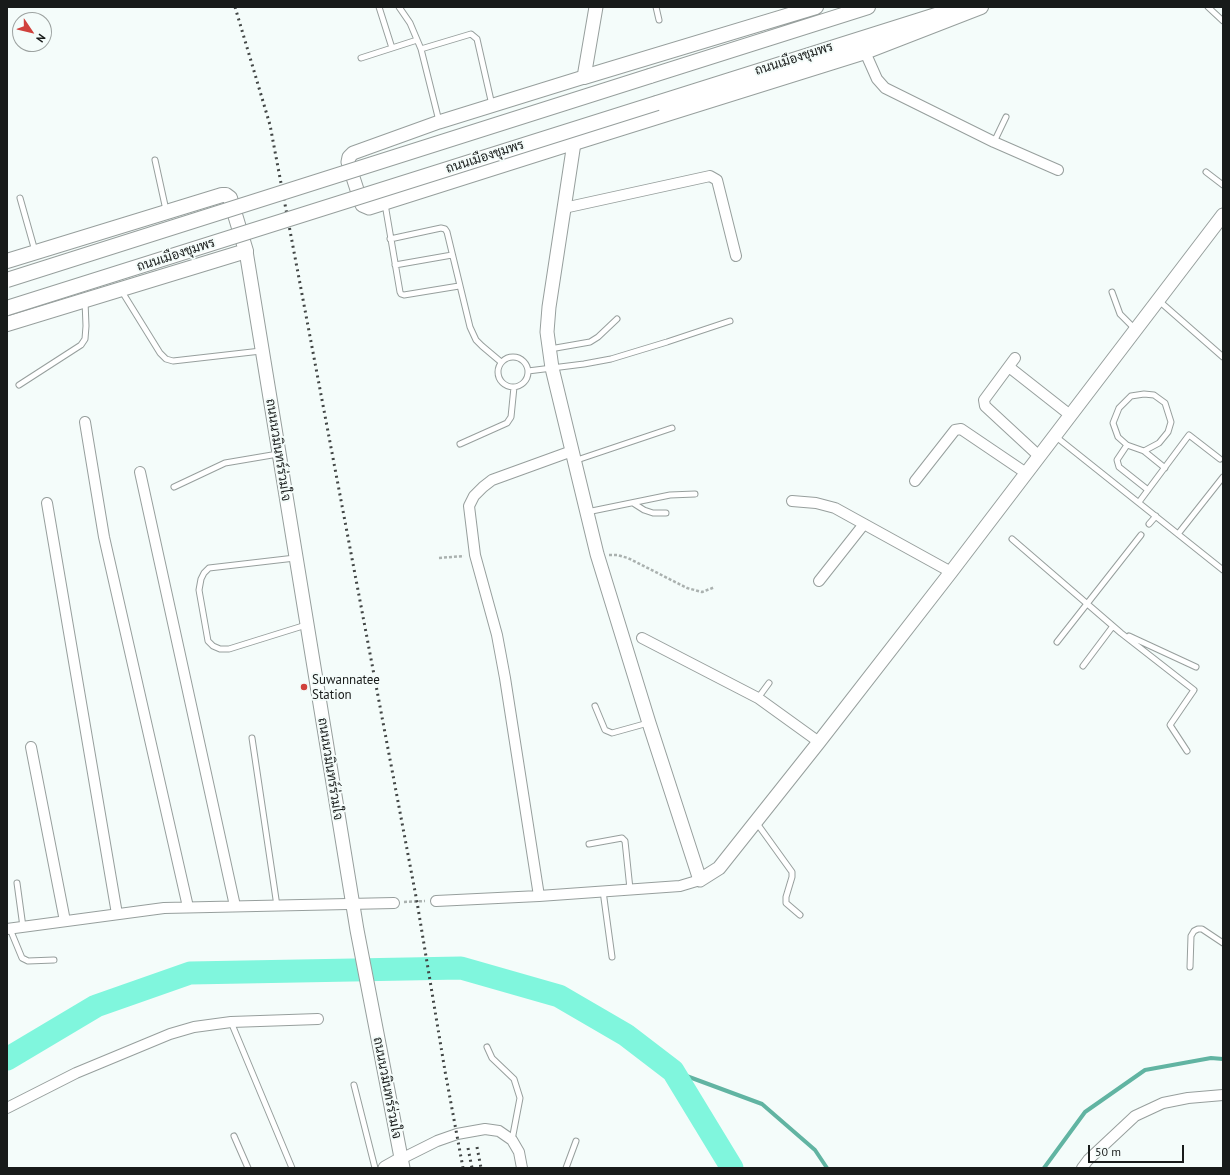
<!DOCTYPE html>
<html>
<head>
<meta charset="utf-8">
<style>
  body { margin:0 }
  #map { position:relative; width:1230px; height:1175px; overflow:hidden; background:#f4fcfa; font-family:"PT Sans",sans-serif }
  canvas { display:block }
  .frame { position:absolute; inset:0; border:8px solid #181b1a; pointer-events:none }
  .north { position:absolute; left:12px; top:12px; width:40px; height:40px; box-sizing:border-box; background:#f4fcfa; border:1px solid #9ca2a0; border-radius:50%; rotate:125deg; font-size:11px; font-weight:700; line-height:16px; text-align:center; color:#181b1a }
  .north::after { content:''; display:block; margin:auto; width:14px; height:18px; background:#d0413c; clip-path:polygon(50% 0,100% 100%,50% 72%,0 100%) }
  .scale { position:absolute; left:1088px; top:1145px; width:96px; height:18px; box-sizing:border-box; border:2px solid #181b1a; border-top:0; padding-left:5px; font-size:12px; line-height:14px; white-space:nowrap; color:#181b1a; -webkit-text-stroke:3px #f4fcfa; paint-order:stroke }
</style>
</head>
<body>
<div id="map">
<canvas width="1230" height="1175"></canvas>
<div class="frame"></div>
<div class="north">N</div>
<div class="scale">50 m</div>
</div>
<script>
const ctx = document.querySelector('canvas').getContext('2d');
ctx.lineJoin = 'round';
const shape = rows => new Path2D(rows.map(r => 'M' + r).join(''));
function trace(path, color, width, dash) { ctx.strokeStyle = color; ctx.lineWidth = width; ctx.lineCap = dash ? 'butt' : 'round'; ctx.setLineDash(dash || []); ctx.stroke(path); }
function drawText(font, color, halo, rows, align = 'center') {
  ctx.font = font + ' "PT Sans",Sarabun,sans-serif'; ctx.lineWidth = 4; ctx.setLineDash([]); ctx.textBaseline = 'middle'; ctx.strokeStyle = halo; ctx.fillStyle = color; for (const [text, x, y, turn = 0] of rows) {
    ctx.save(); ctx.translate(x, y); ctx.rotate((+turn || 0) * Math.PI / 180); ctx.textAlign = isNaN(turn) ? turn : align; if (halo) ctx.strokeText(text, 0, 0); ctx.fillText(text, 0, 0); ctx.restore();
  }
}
trace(shape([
  [673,1071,762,1104,815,1150,827,1168],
  [1044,1168,1085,1112,1145,1070,1211,1058,1223,1059]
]), '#61b4a2', 4);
trace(shape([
  [7,1059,96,1006,190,973,461,968,559,996,626,1035,673,1071,732,1168]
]), '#80f6dd', 23);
const service = shape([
  [379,7,392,48],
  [399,7,410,23,421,49,439,121],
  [656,7,659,20],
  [1208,7,1223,21],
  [421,49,471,34,477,39,492,105],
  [361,58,417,40],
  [994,142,1006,117],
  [155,160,166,210],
  [1206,172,1223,185],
  [20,198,35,251],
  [385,204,400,292,401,294,404,295,459,286],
  [390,239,441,228,445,229,447,232,470,327,476,340,482,346,501,362],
  [395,265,452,255],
  [121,290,160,353,166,359,173,361,261,351],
  [1112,292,1120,314,1135,329],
  [1158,300,1223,357],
  [550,349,590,342,598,337,617,319],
  '498 372a15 15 0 1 1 30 0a15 15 0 1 1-30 0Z',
  [528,371,584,364,611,359,667,342,730,321],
  [19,385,81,345,85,339,86,326,85,301],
  [1055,436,1223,570],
  [460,444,507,423,511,417,514,387],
  [1127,445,1117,460,1119,467,1148,490],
  [1144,451,1159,443,1168,432,1171,422,1165,403,1154,395,1144,394,1131,396,1119,408,1113,423,1118,437,1127,445,1144,451,1165,468],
  [574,461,672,428],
  [174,487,225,463,278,454],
  [1139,502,1189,435,1220,459],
  [633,503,644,510,653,513,666,513],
  [587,512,670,495,695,494],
  [1149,524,1156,516],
  [1178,534,1223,477],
  [1012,539,1121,633,1194,690,1170,725,1187,751],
  [295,558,209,568,204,573,201,579,199,590,208,641,213,646,220,649,229,649,306,625],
  [1129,636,1196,667],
  [1057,642,1141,535],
  [1083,666,1113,626],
  [758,698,769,683],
  [595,706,605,730,612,733,648,723],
  [252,738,277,906],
  [756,822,792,872,792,877,786,897,786,903,800,915],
  [589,844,622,838,625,841,630,889],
  [17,883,23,927],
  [603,891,612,957],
  [10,929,22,958,28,961,54,960],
  [1190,967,1191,936,1194,931,1198,929,1202,929,1223,943],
  [231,1022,292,1168],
  [487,1047,492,1058,514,1079,520,1098,512,1140],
  [354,1085,375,1168],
  [234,1136,248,1168],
  [566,1168,576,1141]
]);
const minor = shape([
  [865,52,877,79,885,88,994,142,1058,170],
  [564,208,710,176,717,180,736,256],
  [1015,358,984,400,985,406,1039,456],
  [1009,367,1070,415],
  [85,422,104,537,188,907],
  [140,472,235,906],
  [915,481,955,430,961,429,1026,473],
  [792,501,816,503,835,508,951,572],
  [47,503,117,914],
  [819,581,864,524],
  [642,638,758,698,819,742],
  [31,747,65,921],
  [539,896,505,678,497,635,475,555,469,506,474,496,483,487,492,480,572,451],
  [436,901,539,896,680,886,700,880],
  [7,929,164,908,394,903],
  [7,1108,76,1073,170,1034,194,1027,231,1022,318,1019],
  [401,1159,437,1141,457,1134,485,1129,499,1131,512,1140,519,1152,522,1168],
  [1082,1168,1088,1160,1135,1116,1163,1103,1188,1098,1223,1095]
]);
const tertiary = shape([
  [596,7,584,77,439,122,353,153,349,157,348,162,362,205,369,208,574,143,549,307,547,332,552,368,597,554,649,723,700,880,719,868,819,742,951,572,1223,215],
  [246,251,357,930,403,1168],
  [385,1168,401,1159]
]);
const secondary = shape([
  [650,76,868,7],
  [584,77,816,7],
  [657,103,952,10],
  [574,143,865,52,981,7],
  [7,261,222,195,226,195,230,198,246,251,7,324]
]);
trace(service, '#979f9d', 7);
trace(minor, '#979f9d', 12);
trace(tertiary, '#979f9d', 15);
trace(secondary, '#979f9d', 16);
trace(shape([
  [609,555,617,555,628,558,687,588,702,592,715,587],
  [439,558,464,556],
  [404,902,425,901]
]), '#aab1af', 2.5, [3, 2]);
trace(service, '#fff', 5);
trace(minor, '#fff', 10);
trace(tertiary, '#fff', 13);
trace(secondary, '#fff', 14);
trace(shape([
  [235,7,270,125,417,902,445,1071,463,1168],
  [477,1147,481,1168],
  [468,1148,472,1168]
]), '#424645', 3, [2, 4]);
const secondaryBridge = shape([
  [7,280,650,76],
  [7,308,657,103]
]);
trace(secondaryBridge, '#979f9d', 16, []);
trace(secondaryBridge, '#fff', 14);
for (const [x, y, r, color] of [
  [304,687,4,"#d0413c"]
]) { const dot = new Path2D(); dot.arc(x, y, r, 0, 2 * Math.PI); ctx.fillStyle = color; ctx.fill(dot); trace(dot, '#f4fcfa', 1.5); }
drawText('13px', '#181b1a', '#f4fcfa', [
  ["ถนนเมืองชุมพร",794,59,-18],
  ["ถนนเมืองชุมพร",485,157,-18],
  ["ถนนเมืองชุมพร",176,255,-18],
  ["ถนนนวมินทร์ร่วมใจ",278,450,81],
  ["ถนนนวมินทร์ร่วมใจ",330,769,81],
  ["ถนนนวมินทร์ร่วมใจ",387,1088,79]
]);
drawText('13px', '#181b1a', '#f4fcfa', [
  ["Suwannatee",312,680],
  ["Station",312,695]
], 'left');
</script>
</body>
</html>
